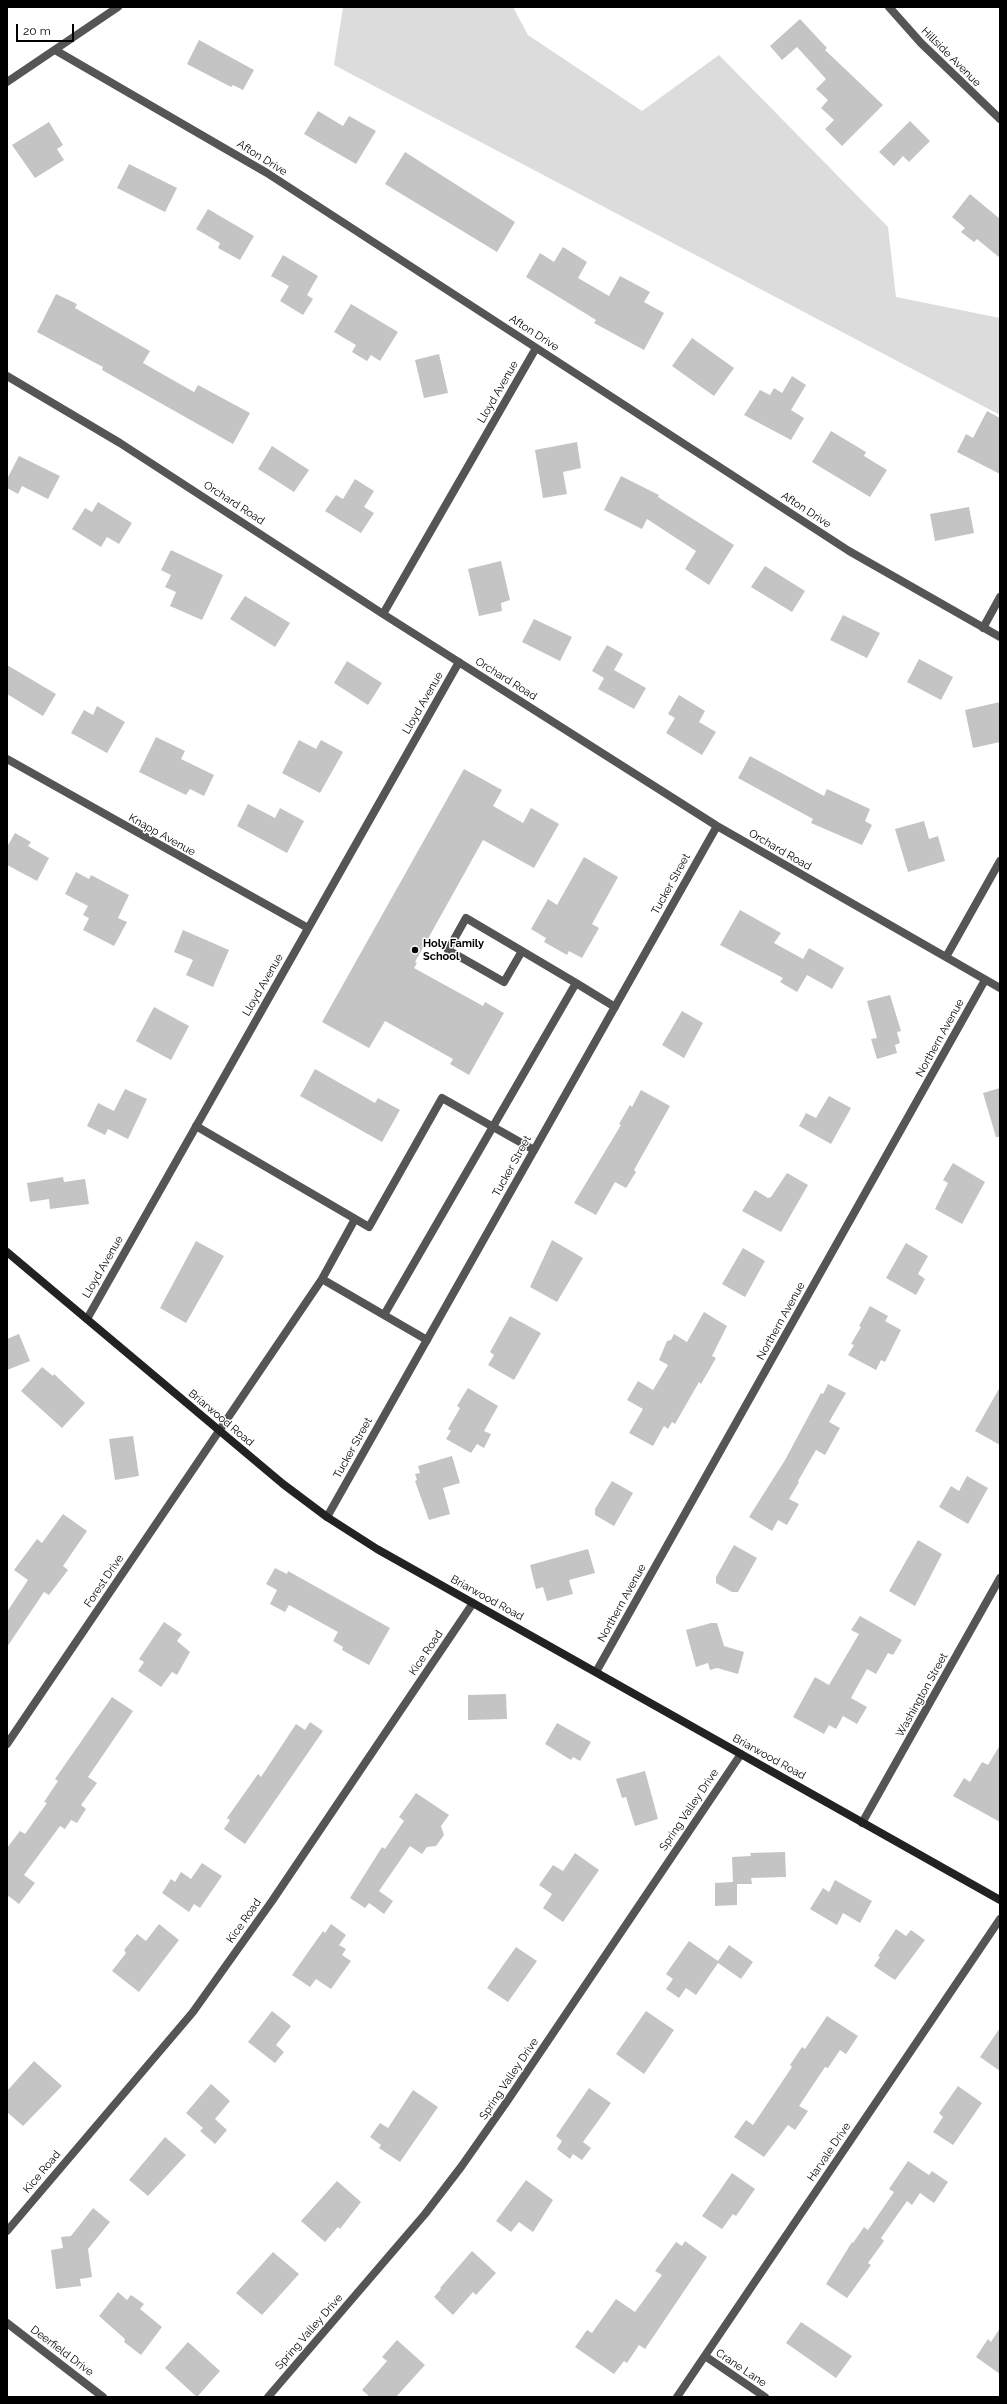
<!DOCTYPE html>
<html>
<head>
<meta charset="utf-8">
<style>
  body { margin:0 }
  #map { position:relative; width:1007px; height:2404px; overflow:hidden; background:#fff; font-family:Raleway,sans-serif }
  canvas { display:block }
  .frame { position:absolute; inset:0; border:8px solid #000; pointer-events:none }
  .scale { position:absolute; left:16px; top:24px; width:58px; height:18px; box-sizing:border-box; border:2px solid #000; border-top:0; padding-left:5px; font-size:12px; line-height:14px; white-space:nowrap; color:#000; -webkit-text-stroke:3px #fff; paint-order:stroke }
</style>
</head>
<body>
<div id="map">
<canvas width="1007" height="2404"></canvas>
<div class="frame"></div>
<div class="scale">20 m</div>
</div>
<script>
const ctx = document.querySelector('canvas').getContext('2d');
ctx.lineJoin = 'round';
function paint(path, color) { ctx.fillStyle = color; ctx.fill(path, 'evenodd'); }
const shape = rows => new Path2D(rows.map(r => 'M' + r).join(''));
function trace(path, color, width, dash) { ctx.strokeStyle = color; ctx.lineWidth = width; ctx.lineCap = dash ? 'butt' : 'round'; ctx.setLineDash(dash || []); ctx.stroke(path); }
function drawText(font, color, halo, rows, align = 'center') {
  ctx.font = font + ' Raleway,sans-serif'; ctx.lineWidth = 3; ctx.setLineDash([]); ctx.textBaseline = 'middle'; ctx.strokeStyle = halo; ctx.fillStyle = color; for (const [text, x, y, turn = 0] of rows) {
    ctx.save(); ctx.translate(x, y); ctx.rotate((+turn || 0) * Math.PI / 180); ctx.textAlign = isNaN(turn) ? turn : align; if (halo) ctx.strokeText(text, 0, 0); ctx.fillText(text, 0, 0); ctx.restore();
  }
}
paint(shape([
  [343,7,513,7,528,35,642,111,719,55,888,227,896,297,1000,318,1000,415,334,65]
]), '#dcdcdc');
paint(shape([
  [800,19,827,48,825,50,883,105,842,146,825,129,834,120,821,108,828,100,816,89,826,79,797,47,782,60,770,46],
  [199,40,254,70,243,90,233,85,231,87,187,64],
  [318,111,343,126,349,116,376,131,356,164,304,134],
  [910,121,930,141,909,162,903,156,894,166,879,152],
  [49,122,63,145,57,149,64,160,35,178,12,145],
  [405,152,515,222,497,252,385,184],
  [129,164,177,188,165,212,117,188],
  [970,194,1000,219,1000,258,977,239,974,242,961,232,965,228,952,217],
  [208,209,254,236,240,260,218,248,220,243,196,229],
  [563,247,587,262,578,278,609,296,620,276,650,292,644,302,664,313,644,350,594,323,596,320,526,277,540,253,554,262],
  [283,255,318,276,307,295,313,299,303,315,280,301,289,286,271,276],
  [56,294,77,304,75,308,150,351,143,363,194,392,198,385,250,413,233,444,102,370,103,367,37,332],
  [351,304,398,332,380,361,371,355,367,361,352,352,356,345,334,332],
  [692,338,734,368,714,396,672,366],
  [439,354,448,393,424,398,415,360],
  [792,376,806,385,791,410,804,418,791,440,744,415,760,390,770,395,774,388,782,393],
  [987,411,1000,418,1000,474,957,452,966,434,973,438],
  [831,431,866,452,864,456,887,470,870,497,812,462],
  [577,442,581,468,563,472,567,494,543,498,535,450],
  [272,446,309,470,294,492,258,469],
  [19,456,60,476,48,499,22,486,18,494,7,488,7,479],
  [621,476,659,495,658,497,734,545,709,585,685,569,696,551,647,519,642,529,604,510],
  [355,479,374,491,364,507,374,513,361,533,325,511,336,495,343,499],
  [98,502,132,523,119,544,107,537,101,547,72,529,85,508,92,512],
  [969,507,974,533,935,541,930,514],
  [171,550,223,575,202,620,170,606,176,592,165,587,171,575,161,570],
  [501,561,510,600,501,603,502,611,479,616,468,569],
  [765,566,805,591,792,612,751,587],
  [245,596,290,623,275,647,230,619],
  [843,615,880,633,867,658,830,640],
  [534,619,572,637,560,661,522,642],
  [607,645,623,654,614,670,646,688,634,709,598,689,604,678,592,671],
  [919,659,953,677,941,700,907,682],
  [347,661,382,683,368,705,334,683],
  [7,665,56,694,43,716,7,694],
  [679,695,705,711,699,722,716,732,702,755,666,733,675,718,668,714],
  [1000,702,1000,742,973,748,965,710],
  [97,706,125,722,107,753,71,733,84,710,93,715],
  [156,737,185,751,181,759,214,775,204,796,190,789,186,795,139,772],
  [299,740,316,749,321,740,343,752,320,793,282,773],
  [750,756,824,796,827,789,870,809,865,821,872,825,862,845,811,823,813,819,738,778],
  [464,769,502,790,493,806,523,823,531,808,559,824,534,868,483,840,415,962,417,963,414,968,483,1006,485,1002,504,1013,469,1075,450,1064,453,1059,385,1021,369,1048,322,1022],
  [248,804,275,818,280,808,304,821,287,853,237,826],
  [924,821,929,839,938,836,945,861,908,872,895,829],
  [15,833,31,842,28,846,49,858,37,881,7,865,7,847],
  [584,857,618,877,592,924,599,928,582,958,569,951,567,955,544,942,546,938,531,929,548,899,557,905],
  [76,872,89,879,91,875,129,895,118,918,127,922,114,946,83,930,89,918,83,915,88,906,65,894],
  [740,910,781,933,774,943,803,959,809,948,844,968,832,989,807,975,797,992,780,982,783,978,720,945],
  [183,930,229,950,213,987,186,975,193,960,174,952],
  [890,995,901,1031,897,1032,900,1043,895,1045,897,1053,877,1059,871,1039,877,1038,867,1001],
  [154,1007,189,1026,171,1060,136,1041],
  [682,1011,703,1023,684,1058,662,1045],
  [315,1069,375,1103,378,1098,400,1110,382,1142,300,1096],
  [1000,1088,1000,1137,996,1137,983,1093],
  [125,1089,147,1099,128,1139,108,1129,105,1135,87,1126,98,1103,114,1111],
  [641,1090,670,1106,634,1170,636,1172,626,1188,615,1182,596,1215,574,1203,621,1125,619,1124,630,1105,632,1107],
  [829,1096,851,1108,831,1144,799,1126,806,1113,816,1118],
  [953,1163,985,1182,962,1224,935,1209,948,1183,943,1180],
  [787,1173,808,1185,781,1232,742,1211,755,1190,768,1198,771,1197],
  [63,1177,64,1182,85,1179,89,1204,50,1209,49,1199,30,1202,27,1183],
  [552,1240,583,1258,557,1302,530,1287],
  [196,1241,224,1256,186,1323,160,1308],
  [906,1243,928,1256,918,1274,925,1279,916,1295,886,1278],
  [743,1248,765,1261,745,1297,722,1284],
  [870,1306,888,1316,885,1321,901,1330,885,1362,881,1360,876,1370,848,1355,854,1345,851,1344,861,1327,859,1326],
  [704,1312,727,1326,712,1356,716,1358,701,1384,699,1382,675,1424,672,1422,668,1429,664,1426,653,1446,629,1433,643,1409,627,1400,638,1381,653,1390,668,1365,659,1360,667,1341,671,1340,674,1334,687,1342],
  [510,1316,541,1333,514,1380,488,1365,494,1355,490,1352],
  [19,1334,30,1361,7,1370,7,1339],
  [42,1367,53,1376,54,1374,85,1403,62,1428,21,1391],
  [828,1384,846,1393,829,1422,840,1428,825,1455,816,1450,798,1481,799,1482,789,1499,799,1504,787,1525,778,1520,772,1531,749,1517,785,1460,821,1393,823,1394],
  [1000,1387,1000,1445,975,1431],
  [468,1388,498,1406,484,1431,491,1434,484,1448,477,1444,471,1453,446,1439,451,1431,448,1429,460,1408,457,1406],
  [133,1436,139,1476,115,1480,109,1439],
  [452,1456,460,1483,443,1488,450,1514,429,1520,415,1481,417,1480,415,1474,420,1473,418,1466],
  [967,1476,988,1488,968,1524,939,1507,951,1486,959,1491],
  [612,1481,633,1493,614,1526,595,1515,595,1509],
  [63,1514,87,1531,63,1566,68,1570,49,1595,44,1592,7,1647,7,1612,28,1580,14,1570,37,1539,42,1543],
  [918,1540,942,1554,915,1606,889,1591],
  [734,1545,757,1558,738,1592,732,1592,716,1583,716,1577],
  [588,1549,595,1573,569,1580,573,1594,547,1601,543,1587,536,1589,530,1565],
  [275,1568,287,1574,288,1571,390,1628,369,1665,342,1650,343,1647,333,1641,338,1632,289,1605,285,1612,270,1604,277,1590,266,1584],
  [860,1616,902,1640,893,1655,888,1653,876,1674,867,1669,851,1698,867,1707,857,1724,843,1716,836,1729,829,1725,824,1734,793,1717,815,1677,829,1685,859,1634,851,1630],
  [164,1622,182,1634,177,1641,190,1652,177,1675,172,1672,161,1687,138,1671,144,1662,139,1659],
  [711,1623,717,1623,724,1646,744,1652,738,1674,717,1668,710,1670,708,1663,696,1667,686,1630],
  [506,1694,507,1719,468,1720,468,1695],
  [112,1697,133,1711,88,1777,97,1783,81,1805,86,1809,77,1823,71,1820,65,1829,60,1826,24,1875,35,1883,19,1904,7,1895,7,1848,20,1831,25,1834,47,1803,44,1802,58,1781,55,1779],
  [310,1722,323,1731,245,1844,224,1829,230,1820,227,1818,258,1774,261,1777,296,1724,305,1730],
  [557,1723,591,1742,580,1761,573,1757,571,1760,545,1744],
  [1000,1745,1000,1822,953,1796,964,1778,970,1782,982,1762,988,1765],
  [645,1771,658,1819,635,1826,626,1797,622,1798,616,1779],
  [416,1793,449,1815,441,1826,444,1835,436,1846,427,1847,422,1854,410,1846,379,1891,393,1901,384,1914,369,1903,365,1908,350,1898,382,1847,385,1849,404,1821,399,1817],
  [785,1852,786,1877,751,1878,752,1884,737,1884,737,1905,715,1906,715,1883,733,1882,732,1857,751,1856,750,1853],
  [575,1853,599,1870,563,1922,543,1908,552,1894,539,1885,553,1865,563,1871],
  [202,1863,222,1876,200,1908,194,1904,189,1912,162,1893,171,1879,175,1882,181,1872,191,1879],
  [835,1880,872,1901,860,1923,843,1913,837,1925,810,1909,823,1888,829,1892],
  [159,1924,179,1940,139,1992,112,1971,126,1953,124,1950,137,1934,146,1941],
  [331,1924,346,1935,339,1945,346,1949,342,1955,351,1961,331,1989,316,1979,310,1987,292,1975,323,1931,325,1933],
  [896,1929,906,1936,911,1930,925,1940,895,1980,874,1966,880,1957,878,1956],
  [689,1941,718,1961,729,1945,753,1962,741,1979,718,1963,696,1995,686,1988,679,1998,666,1989,673,1979,666,1974],
  [516,1947,537,1961,508,2002,487,1988],
  [272,2011,291,2026,276,2045,284,2052,275,2063,248,2042],
  [646,2011,674,2030,644,2074,616,2054],
  [827,2016,858,2036,846,2054,840,2050,828,2068,825,2067,799,2106,808,2111,795,2130,788,2125,764,2157,734,2137,746,2120,753,2125,792,2067,790,2065,802,2047,805,2049],
  [1000,2028,1000,2071,980,2057],
  [34,2061,62,2086,23,2126,7,2112,7,2091],
  [211,2084,230,2101,215,2119,227,2130,215,2144,200,2131,203,2128,186,2113],
  [958,2086,982,2103,953,2145,933,2132,943,2117,939,2113],
  [589,2088,611,2103,583,2142,591,2148,582,2160,573,2154,570,2159,557,2149,562,2141,556,2136],
  [413,2090,438,2107,400,2162,379,2148,381,2145,370,2137,380,2123,388,2128],
  [165,2137,186,2155,148,2196,129,2180],
  [908,2161,929,2175,932,2171,948,2182,934,2203,920,2193,912,2205,907,2201,881,2238,884,2241,868,2263,871,2265,847,2298,826,2284,852,2242,853,2243,864,2227,868,2230,894,2192,889,2189],
  [732,2173,755,2189,736,2216,733,2214,722,2229,702,2216],
  [526,2180,553,2200,533,2232,519,2222,511,2232,496,2221],
  [337,2181,361,2202,340,2229,338,2227,325,2242,301,2221],
  [93,2208,110,2222,88,2249,92,2277,80,2279,81,2286,56,2289,51,2250,63,2248,61,2237,71,2236],
  [685,2241,707,2257,645,2349,639,2345,627,2363,624,2361,614,2374,575,2347,587,2330,592,2333,616,2299,635,2312,662,2275,655,2271,676,2242,682,2246],
  [472,2251,496,2273,476,2295,473,2292,453,2315,434,2297,441,2289,440,2288],
  [273,2252,299,2274,262,2315,236,2293],
  [118,2292,127,2300,131,2295,144,2304,140,2309,162,2327,141,2355,124,2342,125,2339,99,2316],
  [801,2322,852,2356,836,2378,786,2343],
  [1000,2328,1000,2374,976,2357,988,2339,991,2342],
  [397,2340,425,2365,396,2397,370,2397,362,2390,387,2361,382,2357],
  [188,2342,220,2371,197,2397,165,2368]
]), '#c4c4c4');
trace(shape([
  [522,951,504,982,448,950,466,918,522,951,576,983],
  [196,1126,369,1227,442,1098,534,1150],
  [322,1279,427,1340],
  [384,1315,576,983,615,1007],
  [219,1431,322,1279,355,1219]
]), '#555', 8);
trace(shape([
  [889,7,921,43,1000,119],
  [55,50,267,173,849,551,1000,637],
  [7,82,118,7],
  [7,376,120,443,383,614,717,826,1000,988],
  [383,614,536,348],
  [983,628,1000,597],
  [7,759,308,928],
  [946,957,1000,861],
  [87,1319,459,662],
  [327,1517,717,826],
  [596,1672,985,980],
  [7,1744,219,1431],
  [862,1823,1000,1578],
  [7,2231,193,2012,272,1901,473,1603],
  [7,2323,103,2397],
  [705,2356,765,2397],
  [268,2397,425,2214,461,2167,508,2100,741,1754],
  [677,2397,1000,1919]
]), '#555', 8);
trace(shape([
  [7,1252,283,1484,327,1517,377,1549,1000,1900]
]), '#222', 8);
for (const [x, y, r, color] of [
  [415,950,4,"#000"]
]) { const dot = new Path2D(); dot.arc(x, y, r, 0, 2 * Math.PI); ctx.fillStyle = color; ctx.fill(dot); trace(dot, '#fff', 1.5); }
drawText('11px', '#000', '#fff', [
  ["Hillside Avenue",951,57,45],
  ["Afton Drive",262,158,32],
  ["Afton Drive",534,333,33],
  ["Lloyd Avenue",498,392,-60],
  ["Orchard Road",234,503,33],
  ["Afton Drive",806,510,33],
  ["Orchard Road",506,679,32],
  ["Lloyd Avenue",423,703,-60],
  ["Knapp Avenue",162,835,29],
  ["Orchard Road",780,850,30],
  ["Tucker Street",671,884,-61],
  ["Lloyd Avenue",263,985,-60],
  ["Northern Avenue",940,1038,-61],
  ["Tucker Street",512,1166,-61],
  ["Lloyd Avenue",103,1267,-60],
  ["Northern Avenue",781,1321,-61],
  ["Briarwood Road",221,1418,40],
  ["Tucker Street",353,1448,-61],
  ["Forest Drive",104,1581,-56],
  ["Briarwood Road",487,1598,29],
  ["Northern Avenue",622,1603,-61],
  ["Kice Road",426,1653,-56],
  ["Washington Street",922,1695,-61],
  ["Briarwood Road",769,1757,29],
  ["Spring Valley Drive",689,1810,-56],
  ["Kice Road",244,1921,-55],
  ["Spring Valley Drive",509,2079,-56],
  ["Harvale Drive",829,2152,-56],
  ["Kice Road",42,2172,-50],
  ["Spring Valley Drive",309,2332,-49],
  ["Deerfield Drive",62,2351,37],
  ["Crane Lane",741,2368,34]
]);
drawText('bold 11px', '#000', '#fff', [
  ["Holy Family",423,944],
  ["School",423,957]
], 'left');
</script>
</body>
</html>
